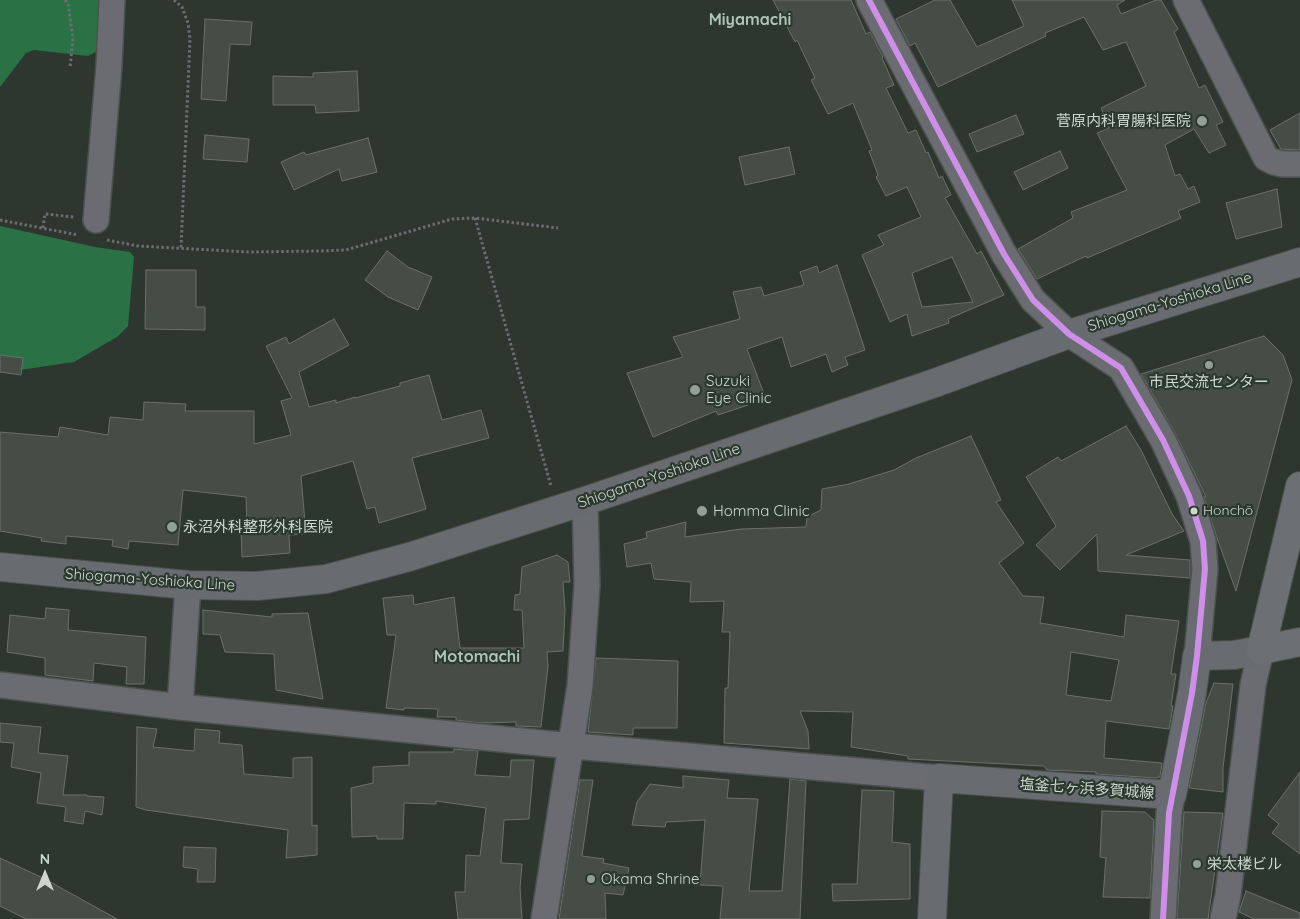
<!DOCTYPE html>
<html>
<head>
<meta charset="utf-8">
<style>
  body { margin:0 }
  #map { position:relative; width:1300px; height:919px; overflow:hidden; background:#2e3630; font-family:Quicksand,sans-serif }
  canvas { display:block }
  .north { position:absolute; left:20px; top:849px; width:50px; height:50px; -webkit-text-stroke:4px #2b392e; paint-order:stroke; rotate:0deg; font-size:14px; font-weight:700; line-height:20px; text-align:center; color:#cdd6cf }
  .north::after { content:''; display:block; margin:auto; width:18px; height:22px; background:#cdd6cf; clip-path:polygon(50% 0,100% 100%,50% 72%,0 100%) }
</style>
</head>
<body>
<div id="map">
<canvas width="1300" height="919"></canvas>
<div class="north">N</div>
</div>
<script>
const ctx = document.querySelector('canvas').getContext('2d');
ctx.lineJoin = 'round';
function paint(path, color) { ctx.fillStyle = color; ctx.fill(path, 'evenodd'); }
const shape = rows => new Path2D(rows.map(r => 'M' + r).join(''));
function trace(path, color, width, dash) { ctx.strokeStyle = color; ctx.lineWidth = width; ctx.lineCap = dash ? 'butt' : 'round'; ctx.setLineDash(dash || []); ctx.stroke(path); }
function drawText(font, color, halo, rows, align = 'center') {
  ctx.font = font + ' Quicksand,"Noto Sans JP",sans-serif'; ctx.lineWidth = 4.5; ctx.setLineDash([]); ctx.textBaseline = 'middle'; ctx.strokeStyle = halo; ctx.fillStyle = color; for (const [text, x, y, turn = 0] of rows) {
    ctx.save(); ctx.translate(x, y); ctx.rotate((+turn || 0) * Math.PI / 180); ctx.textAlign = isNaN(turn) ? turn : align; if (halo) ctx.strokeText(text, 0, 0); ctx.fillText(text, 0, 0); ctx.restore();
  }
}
paint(shape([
  [0,0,101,0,103,48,88,56,34,50,26,53,0,87],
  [0,226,95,247,130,252,134,257,128,326,117,337,74,362,0,373]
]), '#2a7245');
const building = shape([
  [773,0,851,0,866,34,870,32,883,57,882,58,894,85,886,88,908,133,916,130,926,153,928,152,939,178,942,176,951,195,945,198,977,254,981,251,1004,295,948,319,949,323,912,336,907,314,890,322,862,255,884,245,878,235,921,217,907,187,886,196,876,177,878,175,869,151,872,150,853,103,828,114,811,80,815,78,797,40,795,42,773,0],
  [952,257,973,302,922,307,912,273,952,257],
  [935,0,950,0,977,47,1024,26,1012,0,1125,0,1117,5,1121,14,1156,0,1161,0,1178,29,1174,32,1199,88,1205,85,1223,122,1216,125,1226,145,1209,153,1194,129,1165,145,1175,176,1180,174,1188,189,1194,186,1200,202,1178,211,1181,218,1087,258,1086,256,1037,279,1018,249,1073,218,1071,212,1127,190,1097,133,1109,128,1101,108,1146,86,1126,42,1103,50,1084,17,1045,33,1046,36,938,87,915,43,910,46,896,19,935,0],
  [205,19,252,22,250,45,230,44,226,101,201,99,205,19],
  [357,71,359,111,316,113,315,105,273,105,273,76,313,77,313,73,357,71],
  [1300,113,1300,150,1281,149,1270,130,1300,113],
  [1016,115,1024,134,977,152,969,134,1016,115],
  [205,135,249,139,247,162,203,159,205,135],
  [368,138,377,172,342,181,339,169,294,190,281,162,304,152,306,155,368,138],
  [789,147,795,174,745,185,739,157,789,147],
  [1060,151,1068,168,1023,190,1014,172,1060,151],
  [1277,189,1282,227,1236,239,1226,203,1277,189],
  [387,251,408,267,432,277,418,310,388,297,365,280,387,251],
  [837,265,865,350,845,357,848,365,832,372,826,354,791,367,782,337,747,349,766,399,718,415,716,411,653,437,627,373,683,357,673,337,740,319,733,292,761,287,764,296,804,285,800,272,817,266,819,273,837,265],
  [146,270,196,270,196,307,205,307,205,330,145,329,146,270],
  [334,319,349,345,299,372,309,407,336,400,336,403,355,397,355,398,400,386,400,383,429,375,442,420,481,410,489,438,412,458,426,509,379,523,375,507,367,509,353,461,301,476,306,534,289,535,290,553,242,557,241,531,247,531,246,497,183,490,178,545,129,541,128,549,112,546,113,540,66,536,66,544,41,541,42,538,0,531,0,432,58,437,60,427,108,435,110,417,143,420,144,402,186,404,185,411,254,411,254,444,291,435,281,401,292,398,266,346,286,337,289,344,334,319],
  [1264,336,1283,355,1292,380,1236,591,1217,538,1204,497,1206,497,1175,433,1141,374,1264,336],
  [0,355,23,358,21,375,0,372,0,355],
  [1126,426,1141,450,1172,514,1184,531,1126,555,1190,560,1190,578,1098,571,1097,534,1060,570,1036,545,1056,526,1026,477,1058,457,1061,461,1126,426],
  [971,436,1001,500,996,502,1024,543,999,563,1023,596,1044,597,1040,623,1124,637,1126,615,1179,621,1171,674,1176,674,1171,706,1173,706,1169,729,1106,721,1104,758,1162,763,1160,777,1156,778,1096,774,1096,772,1047,770,1044,766,908,759,908,756,851,747,853,712,800,711,808,731,809,749,724,743,725,688,728,688,730,632,722,632,724,601,690,602,691,582,654,579,651,563,627,567,624,544,647,538,646,532,686,522,685,537,741,529,806,527,807,517,821,510,822,489,849,484,894,470,916,458,971,436],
  [1071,652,1119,660,1111,701,1066,695,1071,652],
  [557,555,568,562,570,582,563,582,565,610,563,651,547,652,548,666,541,727,516,726,516,722,481,723,456,720,456,717,437,717,438,709,404,708,404,710,386,708,396,635,387,635,383,598,413,595,414,605,454,597,460,648,524,648,522,610,514,610,515,595,520,594,522,567,557,555],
  [46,608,69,610,68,630,146,637,144,684,126,684,127,667,94,663,93,681,45,675,45,658,7,652,10,615,45,619,46,608],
  [203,610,272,617,272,614,308,613,323,699,276,690,274,654,225,652,220,635,203,634,203,610],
  [596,658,678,661,677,728,633,728,633,735,588,732,596,658],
  [1214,683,1233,684,1223,768,1223,792,1189,788,1206,703,1214,683],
  [0,723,41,727,38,753,68,756,63,795,87,795,87,796,104,797,102,815,85,811,83,824,64,821,66,807,37,803,41,773,11,767,14,743,0,742,0,723],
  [137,727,157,729,153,747,194,751,195,729,220,731,219,743,242,745,244,774,293,778,293,758,312,757,312,826,317,825,317,855,286,858,288,830,146,810,136,807,137,727],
  [454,749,478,751,475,775,510,777,511,760,534,760,529,819,504,820,501,863,522,864,520,888,522,919,458,919,455,892,465,892,466,855,480,856,486,808,436,801,436,804,404,803,403,839,377,839,377,836,352,837,351,788,373,783,373,767,409,765,409,752,454,752,454,749],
  [1300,772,1300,854,1272,833,1279,824,1268,815,1300,772],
  [683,776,729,780,727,798,758,799,749,891,782,891,790,779,806,781,800,919,720,919,723,886,700,885,705,820,666,822,665,827,632,825,637,802,650,784,683,788,683,776],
  [580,780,593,780,582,856,604,859,603,863,629,868,623,895,605,893,606,919,559,919,580,780],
  [862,790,894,791,892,842,910,844,910,899,833,901,832,884,857,884,862,790],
  [1102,811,1145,812,1154,820,1150,898,1103,897,1106,858,1100,857,1102,811],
  [1184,812,1223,813,1208,919,1177,919,1184,812],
  [184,847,216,848,215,882,197,882,198,869,183,867,184,847],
  [0,858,43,878,117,919,26,919,0,906,0,858],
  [1246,891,1300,913,1300,919,1254,919,1239,912,1246,891]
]);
paint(building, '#464d47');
trace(building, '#6a716c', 1);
const minor = shape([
  [869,0,1004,254,1033,300,1069,334,1121,368,1163,440,1189,496,1203,541,1205,569,1197,656],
  [1186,0,1266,158,1274,162,1283,164,1300,164],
  [96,220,109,66,112,0],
  [0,685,180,707,551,744,939,778],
  [180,707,188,585],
  [544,919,580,686,587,585,585,501],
  [1163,919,1169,813,1172,795],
  [1223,919,1228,895,1253,685,1261,650]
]);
const major = shape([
  [0,567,188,585,257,586,326,579,409,557,585,501,932,384,1069,334,1300,262],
  [932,919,939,778,1172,795,1192,693,1197,656,1234,655,1261,650]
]);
const highway = shape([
  [1300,486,1261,650,1300,642]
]);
trace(minor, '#4b524d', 28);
trace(major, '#4b524d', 30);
trace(highway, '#4b524d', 30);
trace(shape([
  [65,0,68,4,73,38,70,68],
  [174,0,182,7,188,23,190,39,181,248],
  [475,218,551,486],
  [0,220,78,235],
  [43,228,45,214,74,217],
  [107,240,138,246,249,252,320,251,346,250,452,219,475,218,558,228]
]), '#6a6d71', 3, [2.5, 2.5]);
trace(minor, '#6a6c71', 25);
trace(major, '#686c71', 28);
trace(highway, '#6c7073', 28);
trace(shape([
  [869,0,1004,254,1033,300,1069,334,1121,368,1163,440,1189,496,1203,541,1205,569,1197,656,1192,693,1169,813,1163,919]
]), '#ce8fe9', 6);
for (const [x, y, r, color] of [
  [1202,121,6,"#959e97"],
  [1209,365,5,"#959e97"],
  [695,390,6,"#959e97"],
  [702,511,6,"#959e97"],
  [1194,511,4.5,"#cdd6cf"],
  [172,527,6,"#959e97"],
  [1197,864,5,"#959e97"],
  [591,879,5,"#959e97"]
]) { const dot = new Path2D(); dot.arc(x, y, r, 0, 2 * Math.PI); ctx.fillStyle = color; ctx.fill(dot); trace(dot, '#2b392e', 2); }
drawText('14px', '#cdd6cf', '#2b392e', [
  ["Honchō",1203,511]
], 'left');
drawText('15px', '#cdd6cf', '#2b392e', [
  ["菅原内科胃腸科医院",1191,121,"right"],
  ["Suzuki",706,381],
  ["Eye Clinic",706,398],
  ["市民交流センター",1209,382,"center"],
  ["Homma Clinic",713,511],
  ["永沼外科整形外科医院",183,527],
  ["栄太楼ビル",1207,864],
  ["Okama Shrine",601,879]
], 'left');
drawText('15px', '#cdd6cf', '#2b392e', [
  ["Shiogama-Yoshioka Line",1170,302,-17],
  ["Shiogama-Yoshioka Line",659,476,-19],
  ["Shiogama-Yoshioka Line",150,580,4],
  ["塩釜七ヶ浜多賀城線",1087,789,4]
]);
drawText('bold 16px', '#b2c4b6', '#2b392e', [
  ["Miyamachi",750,20],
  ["Motomachi",477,657]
]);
</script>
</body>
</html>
